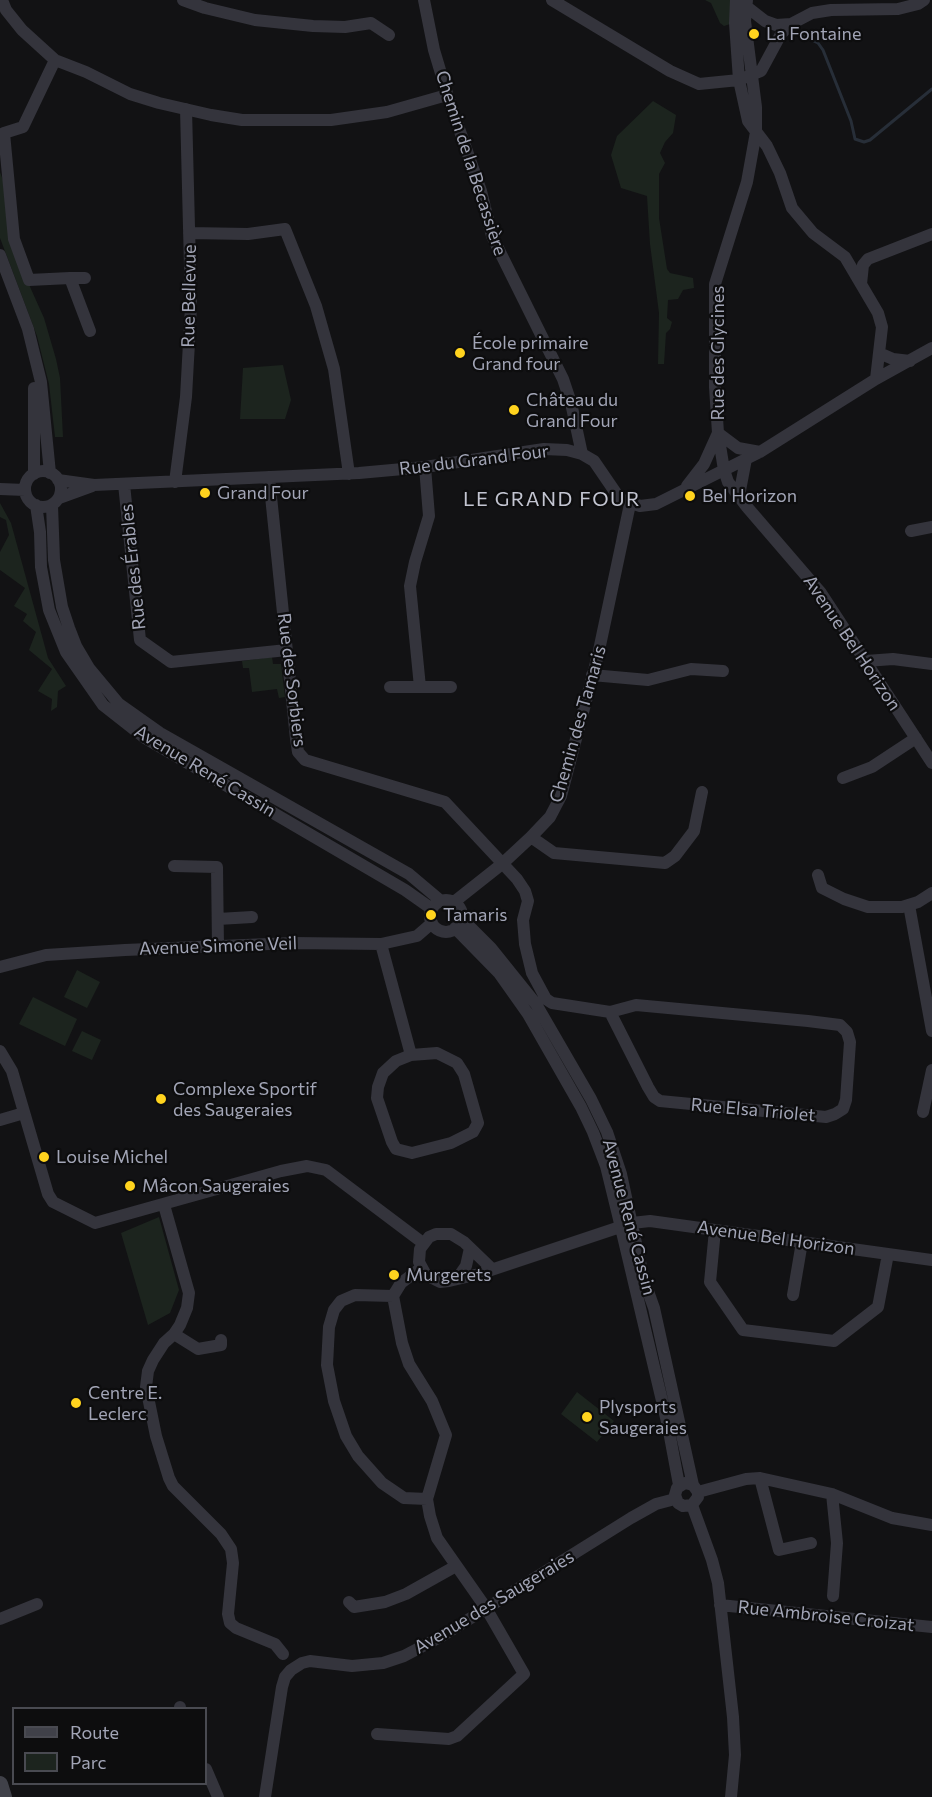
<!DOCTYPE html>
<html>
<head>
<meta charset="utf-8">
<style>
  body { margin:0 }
  #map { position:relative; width:932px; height:1797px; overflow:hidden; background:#121214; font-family:Commissioner,sans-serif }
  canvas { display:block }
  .legend { position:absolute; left:12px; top:1707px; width:195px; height:78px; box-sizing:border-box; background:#0d0d0e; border:2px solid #494a51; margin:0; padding:8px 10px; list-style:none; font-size:18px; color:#a2a5b6 }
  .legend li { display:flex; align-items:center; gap:12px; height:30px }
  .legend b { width:30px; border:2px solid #494a51 }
</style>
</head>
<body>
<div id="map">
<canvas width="932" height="1797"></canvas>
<ul class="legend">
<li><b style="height:8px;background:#404149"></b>Route</li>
<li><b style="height:16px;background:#1c241e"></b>Parc</li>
</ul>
</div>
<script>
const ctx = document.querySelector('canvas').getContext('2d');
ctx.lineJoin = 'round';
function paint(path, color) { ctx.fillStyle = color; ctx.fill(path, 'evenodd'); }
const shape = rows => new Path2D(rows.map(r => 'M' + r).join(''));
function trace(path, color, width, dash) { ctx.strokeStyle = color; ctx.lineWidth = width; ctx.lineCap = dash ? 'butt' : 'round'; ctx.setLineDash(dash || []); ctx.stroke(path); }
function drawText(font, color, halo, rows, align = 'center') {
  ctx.font = font + ' Commissioner,sans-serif'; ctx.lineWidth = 4.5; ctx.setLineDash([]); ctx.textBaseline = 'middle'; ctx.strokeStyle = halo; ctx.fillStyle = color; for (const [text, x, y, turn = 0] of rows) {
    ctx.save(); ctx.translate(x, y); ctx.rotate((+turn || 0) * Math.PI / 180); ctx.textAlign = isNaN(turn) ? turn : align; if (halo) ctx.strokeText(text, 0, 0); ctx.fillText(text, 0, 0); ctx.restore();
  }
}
paint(shape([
  [705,0,731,0,730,24,724,26,720,23,711,3],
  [653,101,676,115,673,133,665,142,660,153,665,163,659,174,659,218,667,269,670,273,693,278,694,288,683,290,678,299,668,300,667,318,672,322,670,329,666,333,664,364,658,364,659,313,650,244,647,196,621,188,611,155,617,136],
  [0,172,3,180,9,240,44,318,56,359,60,378,63,437,55,437,49,384,37,336,0,238],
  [283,365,291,400,285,419,240,419,243,368],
  [0,503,11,523,48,658,66,686,58,691,57,707,51,711,52,699,38,691,52,669,29,650,36,632,23,621,27,614,14,606,25,588,0,570,0,552,9,535,6,520,0,517],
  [272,657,273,664,281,664,285,697,279,698,277,689,252,692,249,668,243,668,242,661],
  [77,970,100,982,87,1008,64,997],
  [33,997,77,1019,65,1046,19,1024],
  [82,1031,101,1040,92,1060,72,1051],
  [159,1217,179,1290,170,1313,148,1325,121,1233],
  [577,1392,614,1421,597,1442,561,1414]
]), '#1c241e');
trace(shape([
  [792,31,818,43,823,50,851,121,855,139,864,142,870,140,932,89]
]), '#272e38', 3);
trace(shape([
  [2,0,6,10,22,30,55,60,86,72,130,94,159,103,211,115,242,120,331,120,387,112,447,95],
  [183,0,205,8,255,20,313,26,345,27,371,23,389,35],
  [424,0,434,50,449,100,481,191,492,236,563,379,571,403,582,454],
  [552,0,670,71,699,84,739,80,761,71,781,34,791,24,812,13,831,10,898,9,918,4,924,0],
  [747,0,745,21,756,107,756,132,747,182,715,284,715,387,718,433,724,470,728,482,747,507,821,593,932,763],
  [747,7,765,21,776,25,791,24],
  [55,60,23,127,4,133,14,239,29,280,70,278,90,331],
  [189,233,248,234,285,229,316,306,334,369,349,474],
  [0,255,28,329,41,382,50,473],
  [70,278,85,278],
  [861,284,863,265,868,259,932,234],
  [879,353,893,359,910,361],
  [876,379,932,348],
  [34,388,34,474],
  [718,433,738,448,760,452],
  '25 489a18 18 0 1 1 36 0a18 18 0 1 1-36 0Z',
  [269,477,296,739,298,752,305,760,445,802,517,879,525,891,528,901,523,920,525,944,532,973,546,999,552,1003,610,1012,636,1005,808,1021,840,1025,847,1032,850,1042,846,1100,843,1109,835,1114,826,1117,660,1101,654,1097,648,1087,610,1012],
  [58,480,94,485,359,473,425,467,544,449,567,450,582,454,594,461,620,499,640,506,656,504,760,452,876,379,882,327,878,313,845,257,813,233,792,208,780,173,767,146,748,121,739,80,735,23,736,0],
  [175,482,186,397,191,306,186,109],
  [124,484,140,640,171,662,287,650],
  [687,486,704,464,718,433],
  [0,489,25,490],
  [739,496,746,459],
  [59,498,92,486],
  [36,505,40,532,41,567,49,610,66,652,103,705,145,738,405,890,432,909],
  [52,505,54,560,62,607,69,628,76,646,89,668,119,704,160,733,409,874,441,901],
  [911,531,932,527],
  [866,661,893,659,932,664],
  [592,675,648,680,691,669,723,671],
  [390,687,451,687],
  [420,687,410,586,415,562,429,516,425,467],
  [843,778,872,767,916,738],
  [531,837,554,853,665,863,675,856,694,831,702,792],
  [174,866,217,867,218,946],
  [818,875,822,888,844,899,868,907,902,907,918,902,932,893],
  '430 916a16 16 0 1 1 32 0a16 16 0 1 1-32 0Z',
  [454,902,502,864,531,837,550,817,561,796,598,655,630,504],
  [909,905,932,1031],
  [218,919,252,917],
  [462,919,491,948,536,1004,591,1099,607,1132,621,1174,644,1280,654,1308,693,1485,698,1492,698,1497,692,1505,683,1506,678,1503,675,1495,677,1488,685,1483,693,1485],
  [455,928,499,973,528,1014,581,1107,593,1132,606,1166,618,1215,668,1426,679,1485],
  [381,944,411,1055,396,1061,383,1073,378,1087,377,1098,392,1142,396,1149,412,1153,451,1143,473,1132,478,1123,464,1074,457,1063,437,1053,411,1055],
  [0,967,46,955,125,950,293,943,381,944,417,936,432,923],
  [0,1051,12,1071,48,1194,53,1202,95,1223,281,1171,307,1166,326,1170,423,1243],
  [923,1112,932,1070],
  [0,1120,24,1113],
  [164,1205,189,1293,187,1308,180,1325,174,1334,164,1343,153,1360,148,1371,146,1387,156,1436,169,1478,173,1486,221,1534,231,1549,233,1563,228,1614,230,1623,236,1628,275,1644,283,1654],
  [715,1230,710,1282,743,1330,834,1341,878,1307,888,1254],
  [491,1268,464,1242,451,1234,436,1234,429,1237,420,1249,419,1262,426,1275,440,1282,449,1281,479,1274,632,1223,650,1221,932,1260],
  [457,1279,466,1266,470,1248],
  [793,1295,802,1242],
  [393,1296,355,1295,341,1301,334,1310,329,1327,327,1365,334,1401,346,1436,358,1456,382,1483,404,1498,427,1499],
  [174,1334,198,1349,221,1345,221,1340],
  [760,1478,779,1550,811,1543],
  [698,1492,746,1479,760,1478,832,1494,892,1518,932,1525],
  [832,1494,837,1543,833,1596],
  [692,1505,712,1560,718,1583,733,1717,735,1755,731,1797],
  [349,1602,354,1607,385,1602,406,1594,456,1566],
  [720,1605,932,1627],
  [0,1619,37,1604],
  [180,1707,180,1708],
  [377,1734,449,1739,457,1736,524,1674,486,1608,437,1538,430,1516,427,1499,446,1435,432,1401,409,1364,402,1343,393,1296,401,1283,421,1268],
  [206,1769,218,1797],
  [265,1797,282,1687,285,1677,291,1670,302,1663,310,1661,352,1666,383,1663,404,1656,442,1636,631,1518,656,1504,675,1499]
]), '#34343c', 12);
trace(shape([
  [0,1784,4,1797]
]), '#404149', 16);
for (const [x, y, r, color] of [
  [754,34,6,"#ffd31e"],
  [460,353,6,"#ffd31e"],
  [514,410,6,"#ffd31e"],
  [205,493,6,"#ffd31e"],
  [690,496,6,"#ffd31e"],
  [431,915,6,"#ffd31e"],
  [161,1099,6,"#ffd31e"],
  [44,1157,6,"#ffd31e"],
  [130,1186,6,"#ffd31e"],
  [394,1275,6,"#ffd31e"],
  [76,1403,6,"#ffd31e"],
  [587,1417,6,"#ffd31e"]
]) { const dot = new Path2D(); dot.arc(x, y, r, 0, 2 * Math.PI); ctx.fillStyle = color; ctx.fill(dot); trace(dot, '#0d0d0e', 2); }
drawText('18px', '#a2a5b6', '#0d0d0e', [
  ["La Fontaine",766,34],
  ["École primaire",472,343],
  ["Grand four",472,364],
  ["Château du",526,400],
  ["Grand Four",526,421],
  ["Grand Four",217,493],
  ["Bel Horizon",702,496],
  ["Tamaris",443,915],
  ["Complexe Sportif",173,1089],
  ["des Saugeraies",173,1110],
  ["Louise Michel",56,1157],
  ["Mâcon Saugeraies",142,1186],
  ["Murgerets",406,1275],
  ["Centre E.",88,1393],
  ["Leclerc",88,1414],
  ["Plysports",599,1407],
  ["Saugeraies",599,1428]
], 'left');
drawText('18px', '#a2a5b6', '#0d0d0e', [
  ["Chemin de la Becassière",471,163,72],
  ["Rue Bellevue",189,296,-89],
  ["Rue des Glycines",718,353,-90],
  ["Rue du Grand Four",474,460,-7],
  ["Rue des Érables",133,567,-96],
  ["Avenue Bel Horizon",852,643,56],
  ["Rue des Sorbiers",292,680,83],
  ["Chemin des Tamaris",578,724,-74],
  ["Avenue René Cassin",205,771,31],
  ["Avenue Simone Veil",218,946,-2],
  ["Rue Elsa Triolet",753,1110,5],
  ["Avenue René Cassin",629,1217,75],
  ["Avenue Bel Horizon",776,1238,8],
  ["Avenue des Saugeraies",494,1602,-31],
  ["Rue Ambroise Croizat",826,1616,6]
]);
ctx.letterSpacing = '1.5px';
drawText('20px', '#c3c5d1', '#0d0d0e', [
  ["LE GRAND FOUR",552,499]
]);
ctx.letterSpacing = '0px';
</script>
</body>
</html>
